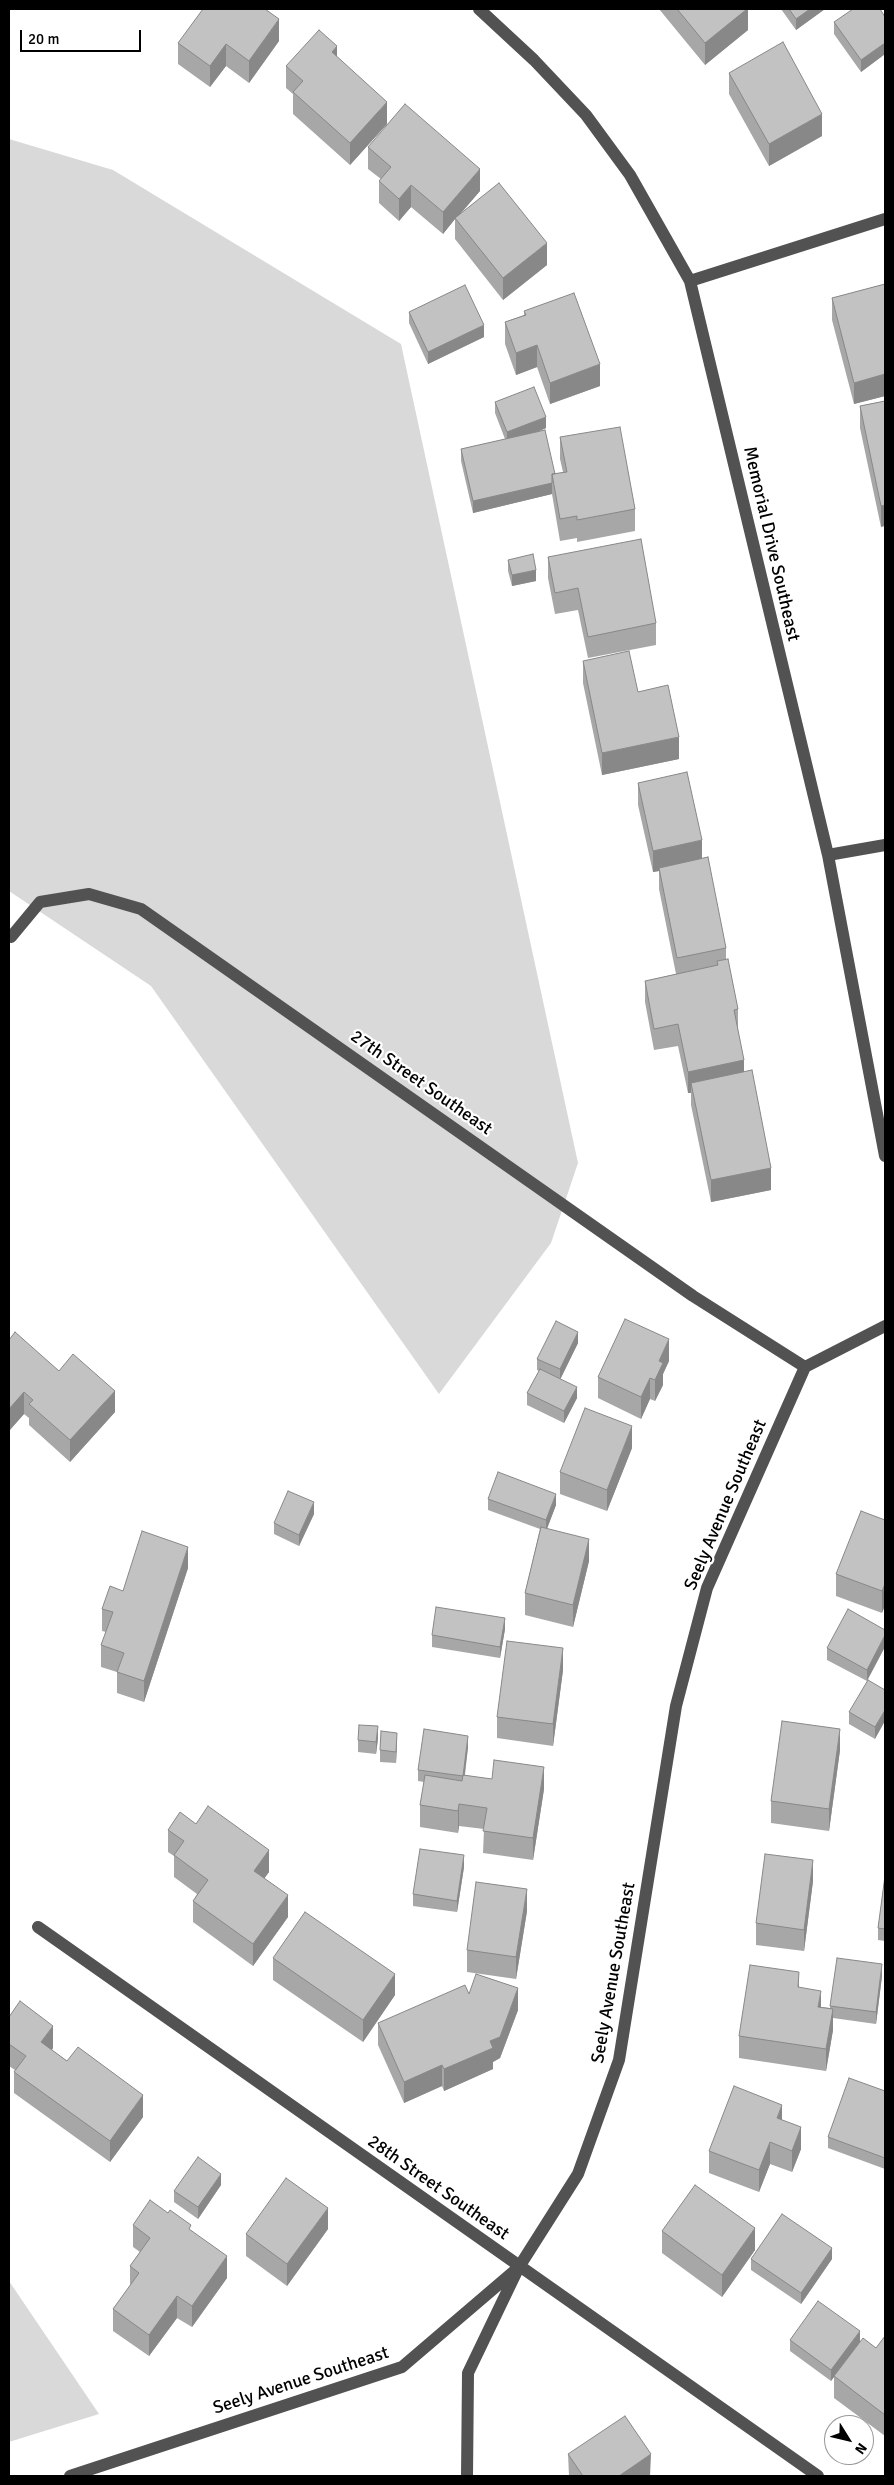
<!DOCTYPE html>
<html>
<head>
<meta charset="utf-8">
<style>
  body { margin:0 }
  #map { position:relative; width:894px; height:2485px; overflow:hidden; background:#fff; font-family:Signika,sans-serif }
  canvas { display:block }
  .frame { position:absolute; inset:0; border:10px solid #000; pointer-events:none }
  .north { position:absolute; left:824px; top:2415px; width:50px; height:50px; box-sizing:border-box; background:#fff; border:1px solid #999; border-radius:50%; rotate:126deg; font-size:14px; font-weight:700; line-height:20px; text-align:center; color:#000 }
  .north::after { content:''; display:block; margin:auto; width:18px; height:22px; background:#000; clip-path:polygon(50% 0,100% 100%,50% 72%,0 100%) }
  .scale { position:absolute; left:20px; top:30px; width:121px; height:22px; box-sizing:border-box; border:2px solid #000; border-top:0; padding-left:6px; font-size:15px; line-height:18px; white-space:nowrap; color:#000; -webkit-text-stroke:4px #fff; paint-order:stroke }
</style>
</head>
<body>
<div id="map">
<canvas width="894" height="2485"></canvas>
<div class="frame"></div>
<div class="north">N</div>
<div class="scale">20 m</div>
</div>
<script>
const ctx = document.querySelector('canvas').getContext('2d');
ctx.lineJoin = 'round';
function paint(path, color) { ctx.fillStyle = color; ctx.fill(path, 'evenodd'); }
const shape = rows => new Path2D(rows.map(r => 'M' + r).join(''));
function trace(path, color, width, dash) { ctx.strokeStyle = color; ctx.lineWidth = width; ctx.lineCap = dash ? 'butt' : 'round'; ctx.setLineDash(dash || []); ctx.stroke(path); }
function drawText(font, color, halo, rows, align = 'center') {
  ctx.font = font + ' Signika,sans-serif'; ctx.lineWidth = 4.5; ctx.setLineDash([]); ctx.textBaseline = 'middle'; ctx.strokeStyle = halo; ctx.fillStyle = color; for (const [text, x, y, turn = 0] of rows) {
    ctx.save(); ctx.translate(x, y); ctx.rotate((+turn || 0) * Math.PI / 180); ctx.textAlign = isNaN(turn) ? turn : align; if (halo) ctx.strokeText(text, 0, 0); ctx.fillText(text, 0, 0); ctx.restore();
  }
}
paint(shape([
  [9,139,113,170,401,344,578,1163,551,1243,439,1394,151,986,9,891],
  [9,2281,99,2414,9,2442]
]), '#d9d9d9');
trace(shape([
  [479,9,534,60,586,115,630,175,690,281,828,855,885,1156],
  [690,281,885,219],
  [828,855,885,845],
  [11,937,40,902,89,894,141,909,693,1296,805,1367],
  [38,1927,818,2476],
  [70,2476,402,2367,519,2267,578,2174,619,2060,676,1706,707,1588,805,1367,885,1326],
  [467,2476,468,2373,517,2271]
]), '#525252', 12);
paint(shape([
  [659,9,748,9,748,30,705,65],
  [781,9,825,9,796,30],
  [885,17,885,54,861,72,834,34,834,22],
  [279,41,249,83,226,66,210,87,178,64,178,43],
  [337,57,387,124,350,165,293,114,293,94,286,88,286,66],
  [729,73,822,136,769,166,729,94],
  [368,147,480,191,460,214,547,265,503,300,455,239,455,219,443,234,411,207,399,221,379,203,379,181,381,179,368,169],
  [885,284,885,396,854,404,832,320,832,298],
  [524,311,600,386,550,404,537,367,516,375,505,344,505,322,524,315],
  [409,312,484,337,428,364,409,323],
  [885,401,881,527,860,428,860,406],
  [495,402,546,428,540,431,555,474,563,472,560,459,560,437,635,509,635,531,577,542,577,538,560,541,552,494,473,513,461,461,461,449,505,439,495,413],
  [548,557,656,623,656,645,588,658,578,610,555,614,548,578],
  [508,560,536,581,512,586,508,571],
  [583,661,638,692,679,759,602,775,583,683],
  [638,783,702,859,726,948,726,959,738,1009,738,1031,744,1072,771,1190,711,1202,691,1105,691,1093,688,1093,678,1046,654,1050,645,1002,645,981,676,974,659,889,659,871,653,872,638,805],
  [9,1340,59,1371,115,1412,70,1462,29,1425,29,1418,24,1414,9,1431],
  [578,1343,560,1379,577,1398,564,1423,527,1405,527,1393,539,1371,537,1370,537,1359],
  [669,1361,663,1374,663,1385,655,1401,650,1399,641,1419,598,1398,598,1377],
  [632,1448,607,1511,560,1494,560,1472],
  [488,1499,556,1505,547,1529,589,1561,573,1627,525,1615,525,1593,540,1529,488,1510],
  [314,1514,299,1546,274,1534,274,1523],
  [885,1520,882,1613,836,1596,836,1574],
  [188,1568,144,1702,117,1693,117,1672,101,1667,101,1645,106,1632,102,1631,102,1609,123,1591],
  [505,1629,500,1658,432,1647,432,1635],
  [885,1630,867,1681,827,1660,827,1648],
  [563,1670,553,1746,497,1738,497,1717],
  [885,1690,875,1739,849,1724,849,1712],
  [378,1738,376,1754,358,1752,358,1740],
  [397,1744,396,1763,380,1762,380,1750],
  [468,1747,465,1775,544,1789,533,1860,483,1853,484,1829,459,1826,458,1833,420,1827,420,1805,424,1782,418,1781,418,1770],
  [840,1750,829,1831,771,1823,771,1801],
  [196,1824,269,1872,264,1878,288,1917,253,1966,193,1922,193,1901,197,1894,174,1877,174,1856,168,1852,168,1830],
  [464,1867,457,1912,413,1906,413,1894],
  [885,1876,885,1941,878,1940,878,1928],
  [813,1881,804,1951,756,1945,756,1923],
  [527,1911,516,1979,467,1972,467,1950],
  [273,1958,395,1995,363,2042,273,1980],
  [882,1976,876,2024,833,2018,833,2030,826,2071,739,2058,739,2036,799,1988,821,2007,830,2008,830,2006],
  [469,1994,518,2010,500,2058,493,2062,493,2069,444,2091,442,2086,404,2103,378,2045,378,2023],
  [9,2017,53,2048,52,2050,143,2117,110,2162,14,2093,14,2072,15,2070,9,2066],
  [885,2091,885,2169,828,2148,828,2137],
  [782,2120,801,2149,792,2172,770,2164,759,2192,709,2173,709,2151],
  [221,2185,198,2219,174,2202,174,2191],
  [133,2225,191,2231,227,2278,192,2327,177,2318,149,2356,113,2331,113,2309,130,2286,130,2266,140,2252,133,2247],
  [328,2229,287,2286,246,2256,246,2234],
  [662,2231,755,2250,722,2297,662,2253],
  [751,2259,832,2259,801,2304,751,2270],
  [885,2336,885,2436,834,2398,834,2377,831,2381,790,2351,790,2340,860,2342,876,2348],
  [568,2454,651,2476,569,2476]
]), '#a7a7a7');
paint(shape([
  [747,9,748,9,748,30,705,65,705,43],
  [810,9,825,9,796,30,796,19],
  [279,19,279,41,249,83,249,61],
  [885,43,885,54,861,72,861,60],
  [226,44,226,66,210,87,210,66],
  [337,46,337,68,332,52],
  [387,102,387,124,350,165,350,143],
  [822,114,822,136,769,166,769,144],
  [480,169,480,191,456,219,455,218,455,219,443,234,443,212],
  [411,185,411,207,399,221,399,199],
  [547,243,547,265,503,300,503,278],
  [484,325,484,337,428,364,428,352],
  [537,345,537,367,516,375,516,353],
  [600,364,600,386,550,404,550,383],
  [885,374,885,396,854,404,854,383],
  [546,417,546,428,507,444,507,432],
  [552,483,552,494,473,513,473,501],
  [885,505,885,526,881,527,881,506],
  [536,570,536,581,512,586,512,575],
  [679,737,679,759,602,775,602,753],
  [702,840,702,862,659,868,659,871,653,872,653,851],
  [744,1060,744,1082,691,1083,691,1093,688,1093,688,1072],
  [771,1168,771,1190,711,1202,711,1180],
  [578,1332,578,1343,560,1380,560,1369],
  [669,1339,669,1361,663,1374,663,1385,655,1401,655,1380,659,1361],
  [650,1378,650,1399,641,1419,641,1397],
  [577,1387,577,1398,564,1423,564,1411],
  [115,1391,115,1412,70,1462,70,1440],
  [24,1392,24,1414,9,1431,9,1409],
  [632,1426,632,1448,607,1511,607,1490],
  [556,1494,556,1505,546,1531,546,1520],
  [314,1502,314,1514,299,1546,299,1535],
  [589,1539,589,1561,573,1627,573,1605],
  [188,1547,188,1568,144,1702,144,1681],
  [885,1584,885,1606,882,1613,882,1591],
  [505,1618,505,1629,500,1658,500,1647],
  [885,1635,885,1647,867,1681,867,1670],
  [563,1648,563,1670,553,1746,553,1724],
  [885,1710,885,1721,875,1739,875,1727],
  [378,1726,378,1738,376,1754,376,1742],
  [840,1729,840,1750,829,1831,829,1809],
  [397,1733,397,1744,396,1763,396,1752],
  [468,1736,468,1747,463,1787,463,1776],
  [544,1767,544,1789,533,1860,533,1838],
  [459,1804,459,1826,458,1833,458,1811],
  [269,1850,269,1872,254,1893,254,1871],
  [464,1855,464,1867,457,1912,457,1901],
  [813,1860,813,1881,804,1951,804,1930],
  [527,1889,527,1911,516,1979,516,1957],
  [288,1895,288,1917,253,1966,253,1944],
  [882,1964,882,1976,876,2024,876,2012],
  [799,1972,799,1994,798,1987],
  [395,1974,395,1995,363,2042,363,2020],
  [518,1988,518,2010,500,2058,493,2062,493,2069,444,2091,444,2069,490,2041],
  [821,1991,821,2013,818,2007],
  [833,2009,833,2030,826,2071,826,2049],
  [53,2026,53,2048,41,2064,41,2042],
  [442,2065,442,2086,404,2103,404,2082],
  [143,2095,143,2117,110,2162,110,2141],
  [782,2105,782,2126,777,2118],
  [801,2127,801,2149,792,2172,792,2151],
  [770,2142,770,2164,759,2192,759,2170],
  [221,2174,221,2185,198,2219,198,2207],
  [328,2208,328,2229,287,2286,287,2264],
  [755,2228,755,2250,722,2297,722,2275],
  [832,2248,832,2259,801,2304,801,2293],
  [227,2256,227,2278,192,2327,192,2306],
  [177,2296,177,2318,149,2356,149,2335],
  [860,2331,860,2342,831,2381,831,2370],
  [651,2454,650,2476,619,2476]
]), '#888');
const building = shape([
  [203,9,265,9,279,19,249,61,226,44,210,66,178,43,203,9],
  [677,9,747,9,705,43,677,9],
  [789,9,810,9,796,19,789,9],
  [853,9,880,9,885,17,885,43,861,60,834,22,853,9],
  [319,30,337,46,332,52,387,102,350,143,293,92,303,81,286,66,319,30],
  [783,42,822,114,769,144,729,73,783,42],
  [405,104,480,169,443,212,411,185,399,199,379,181,391,167,368,147,405,104],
  [499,183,547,243,503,278,455,218,499,183],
  [885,284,885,374,854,383,832,298,885,284],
  [465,285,484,325,428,352,409,312,465,285],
  [574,293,600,364,550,383,537,345,516,353,505,322,526,315,524,311,574,293],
  [534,387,546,417,507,432,495,402,534,387],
  [885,401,885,505,881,506,860,406,885,401],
  [620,427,635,509,577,520,577,516,560,519,552,474,567,472,560,437,620,427],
  [545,430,555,474,552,474,552,483,473,501,461,449,545,430],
  [641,539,656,623,588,637,578,588,555,593,548,557,641,539],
  [533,554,536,570,512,575,508,560,533,554],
  [629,651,638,692,668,685,679,737,602,753,583,661,629,651],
  [687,772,702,840,653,851,638,783,687,772],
  [708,857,726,948,677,958,659,868,708,857],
  [728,959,738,1009,734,1010,744,1060,688,1072,678,1024,654,1029,645,981,718,965,717,961,728,959],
  [752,1070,771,1168,711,1180,691,1083,752,1070],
  [625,1319,669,1339,659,1361,663,1363,655,1380,650,1378,641,1397,598,1377,625,1319],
  [556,1321,578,1332,560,1369,537,1359,556,1321],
  [15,1332,59,1371,73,1354,115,1391,70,1440,29,1404,33,1400,24,1392,9,1409,9,1340,15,1332],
  [540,1369,577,1387,564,1411,527,1393,540,1369],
  [585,1408,632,1426,607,1490,560,1472,585,1408],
  [498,1472,556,1494,546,1520,488,1499,498,1472],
  [288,1491,314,1502,299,1535,274,1523,288,1491],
  [861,1511,885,1520,885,1584,882,1591,836,1574,861,1511],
  [541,1527,589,1539,573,1605,525,1593,541,1527],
  [142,1531,188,1547,144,1681,117,1672,124,1653,101,1645,113,1612,102,1609,110,1586,123,1591,142,1531],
  [436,1607,505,1618,500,1647,432,1635,436,1607],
  [848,1609,885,1630,885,1635,867,1670,827,1648,848,1609],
  [507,1641,563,1648,553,1724,497,1717,507,1641],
  [868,1680,885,1690,885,1710,875,1727,849,1712,868,1680],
  [782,1721,840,1729,829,1809,771,1801,782,1721],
  [359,1725,378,1726,376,1742,358,1740,359,1725],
  [424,1729,468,1736,463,1776,418,1770,424,1729],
  [381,1731,397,1733,396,1752,380,1750,381,1731],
  [494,1760,544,1767,533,1838,483,1831,487,1808,459,1804,458,1811,420,1805,425,1775,462,1781,463,1775,492,1779,494,1760],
  [208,1806,269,1850,254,1871,288,1895,253,1944,193,1901,208,1880,174,1855,184,1841,168,1830,180,1812,196,1824,208,1806],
  [420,1849,464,1855,457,1901,413,1894,420,1849],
  [765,1854,813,1860,804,1930,756,1923,765,1854],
  [885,1876,885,1929,878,1928,885,1876],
  [476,1882,527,1889,516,1957,467,1950,476,1882],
  [305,1912,395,1974,363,2020,273,1958,305,1912],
  [837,1958,882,1964,876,2012,830,2006,837,1958],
  [750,1965,799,1972,798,1987,821,1991,818,2007,833,2009,826,2049,739,2036,750,1965],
  [476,1974,518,1988,500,2037,490,2041,493,2048,444,2069,442,2065,404,2082,378,2023,465,1985,469,1994,476,1974],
  [20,2001,53,2026,41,2042,67,2061,78,2047,143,2095,110,2141,14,2072,26,2056,9,2044,9,2017,20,2001],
  [849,2078,885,2091,885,2158,828,2137,849,2078],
  [734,2086,782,2105,777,2118,801,2127,792,2151,770,2142,759,2170,709,2151,734,2086],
  [198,2157,221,2174,198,2207,174,2191,198,2157],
  [286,2178,328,2208,287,2264,246,2234,286,2178],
  [695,2185,755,2228,722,2275,662,2231,695,2185],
  [150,2200,168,2213,170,2210,191,2225,189,2229,227,2256,192,2306,177,2296,149,2335,113,2309,139,2273,130,2266,150,2238,133,2225,150,2200],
  [782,2214,832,2248,801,2293,751,2259,782,2214],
  [818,2301,860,2331,831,2370,790,2340,818,2301],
  [885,2336,885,2415,834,2376,863,2338,876,2348,885,2336],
  [625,2416,651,2454,619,2476,583,2476,568,2454,625,2416]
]);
paint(building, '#c2c2c2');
trace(building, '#888', 1);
drawText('18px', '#000', '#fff', [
  ["Memorial Drive Southeast",771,544,77],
  ["27th Street Southeast",421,1083,35],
  ["Seely Avenue Southeast",726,1505,-67],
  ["Seely Avenue Southeast",614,1973,-80],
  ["28th Street Southeast",438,2188,35],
  ["Seely Avenue Southeast",301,2381,-18]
]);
</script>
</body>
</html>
